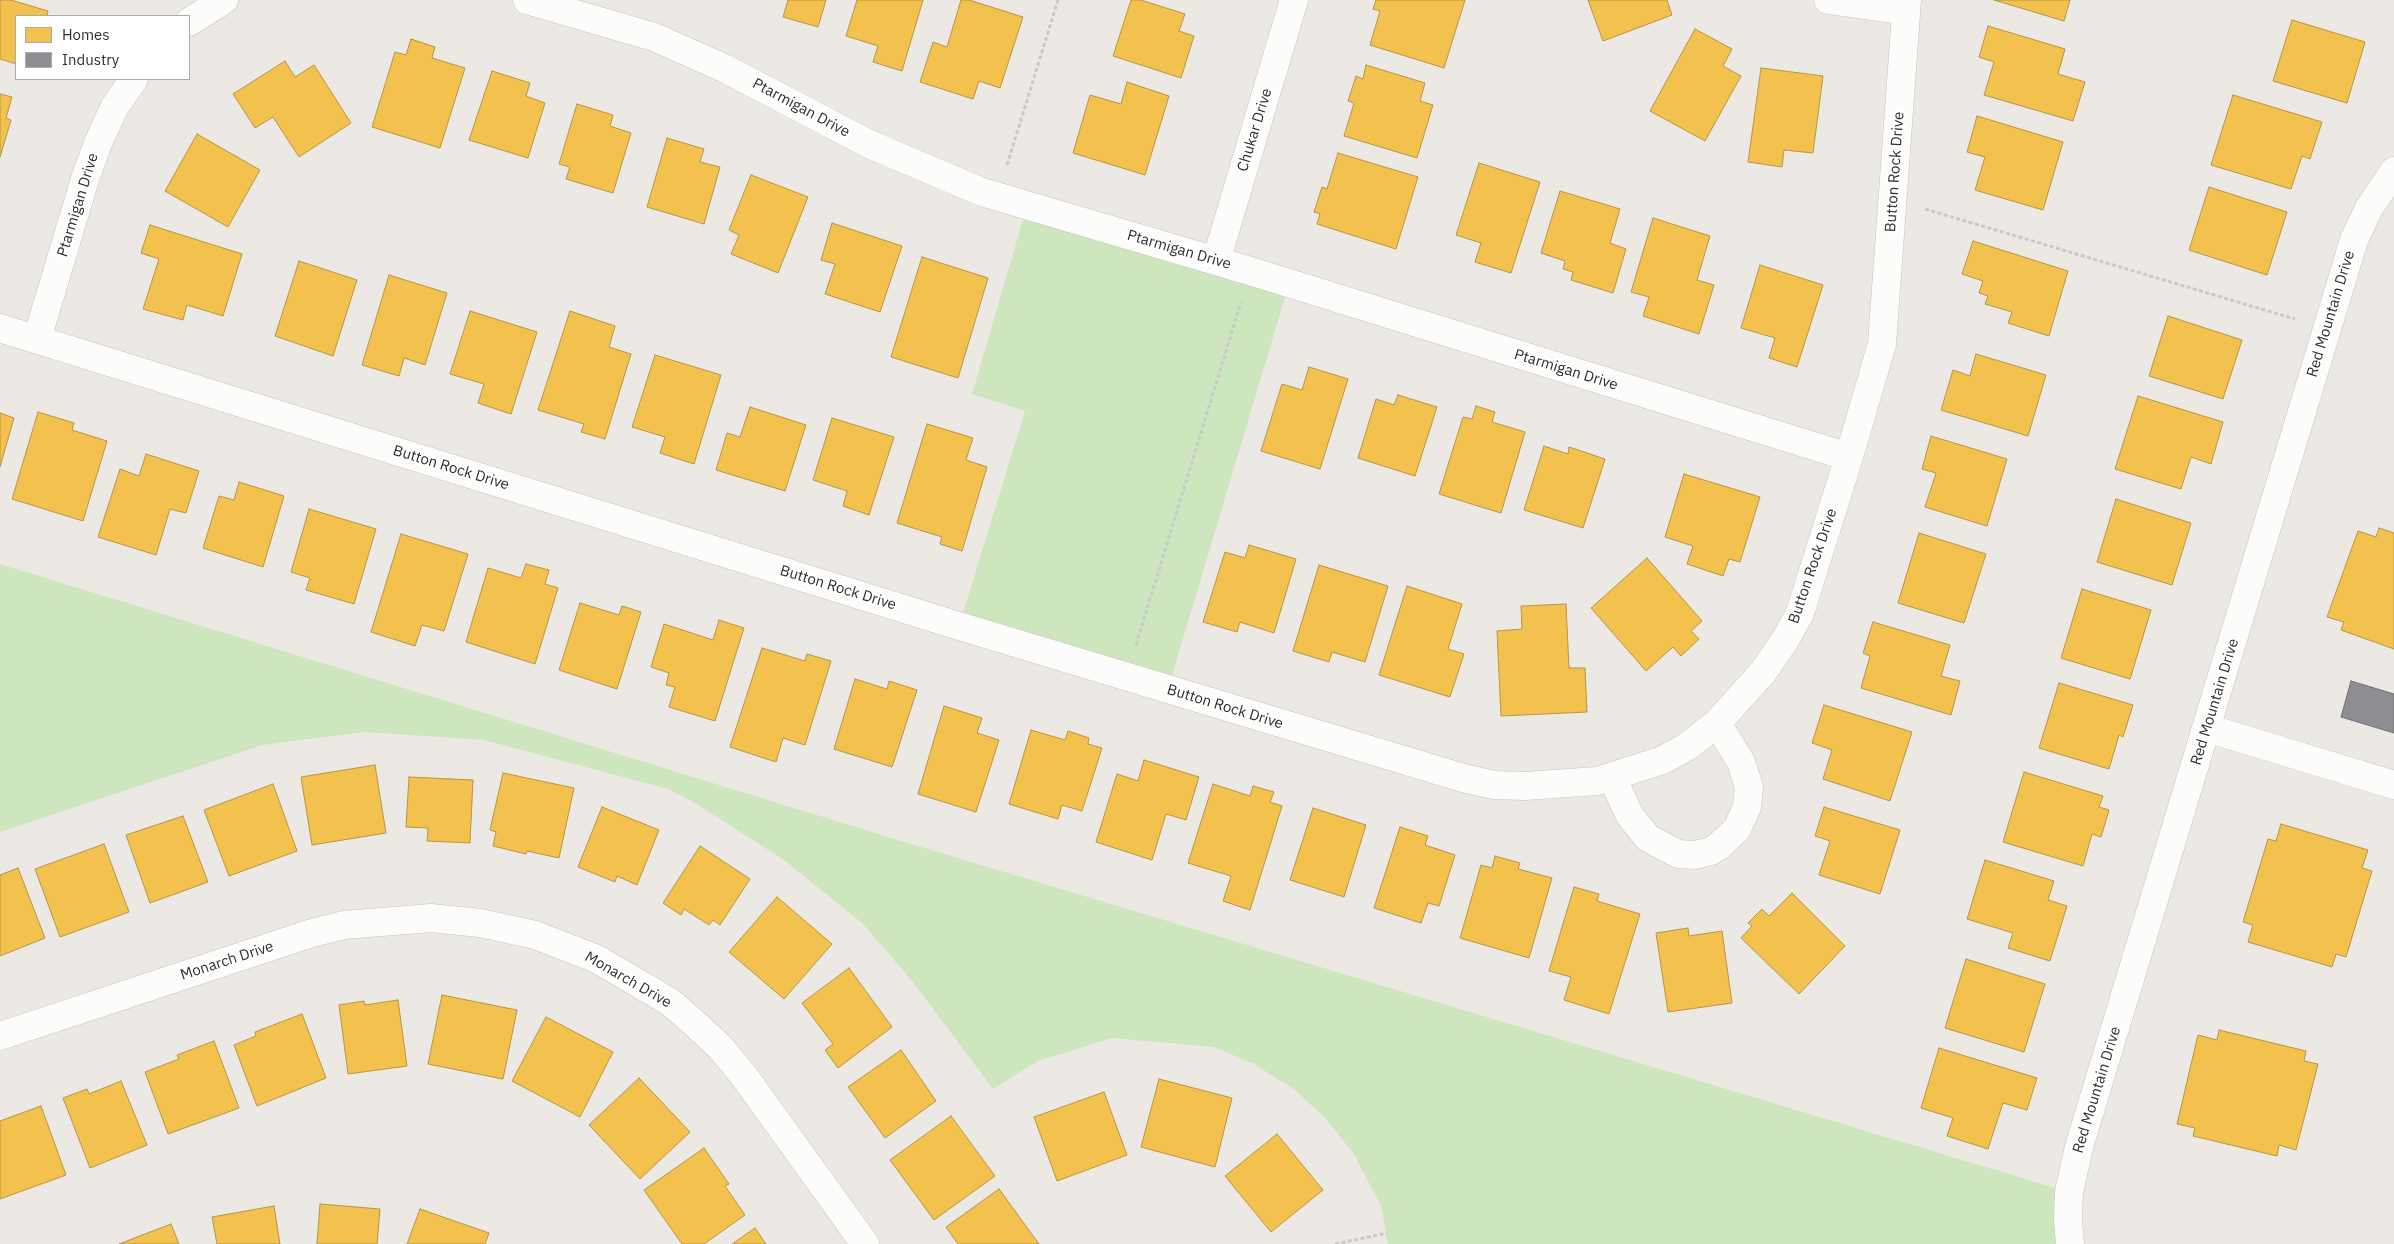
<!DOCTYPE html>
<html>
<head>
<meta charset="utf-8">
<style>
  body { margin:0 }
  #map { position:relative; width:2394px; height:1244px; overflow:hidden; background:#ece8e4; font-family:"IBM Plex Sans",sans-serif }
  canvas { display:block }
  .legend { position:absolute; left:15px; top:15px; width:175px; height:65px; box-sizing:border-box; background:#fff; border:1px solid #ababab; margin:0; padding:6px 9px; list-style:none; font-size:15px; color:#2e2e2e }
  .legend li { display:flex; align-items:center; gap:10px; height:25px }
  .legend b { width:25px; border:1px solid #ababab }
</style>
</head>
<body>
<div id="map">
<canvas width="2394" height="1244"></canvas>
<ul class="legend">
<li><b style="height:14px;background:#f2c14e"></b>Homes</li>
<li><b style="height:14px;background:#8d8d92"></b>Industry</li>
</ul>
</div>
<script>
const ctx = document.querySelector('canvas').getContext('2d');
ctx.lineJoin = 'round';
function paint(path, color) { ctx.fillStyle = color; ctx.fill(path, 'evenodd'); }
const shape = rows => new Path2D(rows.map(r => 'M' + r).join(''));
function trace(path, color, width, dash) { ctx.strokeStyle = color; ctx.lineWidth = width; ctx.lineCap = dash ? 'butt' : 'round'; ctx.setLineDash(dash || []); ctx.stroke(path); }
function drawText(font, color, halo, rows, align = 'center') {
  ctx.font = font + ' "IBM Plex Sans",sans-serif'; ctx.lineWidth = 5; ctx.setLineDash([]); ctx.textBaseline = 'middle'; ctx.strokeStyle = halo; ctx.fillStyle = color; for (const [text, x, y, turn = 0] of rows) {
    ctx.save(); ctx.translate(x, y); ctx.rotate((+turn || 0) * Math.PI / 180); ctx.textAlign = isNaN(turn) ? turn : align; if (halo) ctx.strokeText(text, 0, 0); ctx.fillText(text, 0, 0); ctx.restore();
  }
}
paint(shape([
  [1027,206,1289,284,1168,689,959,626,1025,411,972,394],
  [0,564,908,843,2069,1192,2070,1244,1388,1244,1381,1206,1353,1153,1326,1119,1295,1090,1254,1064,1214,1047,1112,1038,1038,1061,993,1089,913,982,862,923,784,860,695,803,668,789,484,740,365,732,263,745,0,832]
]), '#cee6be');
const homes = shape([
  [0,0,11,0,48,11,47,16,16,16,16,64,0,59,0,0],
  [788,0,826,0,818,27,783,17,788,0],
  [857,0,923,0,902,71,873,62,878,46,846,36,857,0],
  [961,0,969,0,1023,17,1000,88,979,81,973,99,920,82,933,42,947,47,961,0],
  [1131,0,1141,0,1185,14,1179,31,1194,36,1181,78,1113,56,1131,0],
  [1376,0,1465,0,1444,68,1370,45,1380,11,1373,9,1376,0],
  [1588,0,1667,0,1672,15,1603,41,1588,0],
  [1994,0,2070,0,2064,21,1994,0],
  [2292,20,2365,42,2347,103,2273,81,2292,20],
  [1988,26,2065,49,2058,74,2085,82,2073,121,1984,95,1994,62,1979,57,1988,26],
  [1695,29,1732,49,1723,66,1741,76,1705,141,1650,111,1695,29],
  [411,39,435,47,432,58,465,68,440,148,372,127,395,52,406,55,411,39],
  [285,61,295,77,314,65,351,123,299,157,273,117,255,128,233,94,285,61],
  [1366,65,1425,83,1420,101,1433,105,1417,158,1344,136,1354,103,1348,101,1356,76,1363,79,1366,65],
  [1761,68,1823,76,1813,153,1784,150,1782,167,1748,162,1761,68],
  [492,71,530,83,526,96,545,103,528,158,469,140,492,71],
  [1127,82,1169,96,1145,175,1073,153,1090,95,1121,104,1127,82],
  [0,94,12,97,6,118,11,120,0,157,0,94],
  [2233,95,2322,122,2310,159,2302,156,2291,189,2211,165,2233,95],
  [577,104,613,115,610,126,631,133,613,193,566,179,570,167,559,164,577,104],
  [1977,116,2063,142,2043,210,1975,190,1985,157,1967,152,1977,116],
  [197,134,260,170,228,227,165,191,197,134],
  [667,138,704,149,700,162,720,167,704,224,647,207,667,138],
  [1338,153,1418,177,1396,249,1317,224,1320,214,1314,212,1322,187,1327,189,1338,153],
  [1479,163,1540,182,1511,273,1475,262,1481,243,1456,235,1479,163],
  [751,175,808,197,778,273,731,254,739,235,729,230,751,175],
  [2209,187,2287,212,2267,275,2189,250,2209,187],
  [1560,191,1620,209,1610,243,1626,249,1613,293,1571,280,1573,272,1563,269,1565,261,1541,253,1560,191],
  [1653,218,1710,236,1697,280,1714,285,1699,334,1643,316,1649,297,1631,292,1653,218],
  [832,223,902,246,880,312,825,294,835,264,821,260,832,223],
  [150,225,242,254,223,316,187,305,183,320,143,309,159,259,141,253,150,225],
  [1973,241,2068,271,2049,336,2008,323,2012,312,1985,304,1988,296,1979,293,1983,281,1962,274,1973,241],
  [922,257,988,278,958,378,891,357,922,257],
  [299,261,357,280,333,356,275,336,299,261],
  [1760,265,1823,285,1797,367,1769,358,1775,338,1741,328,1760,265],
  [389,275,447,293,425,365,404,358,399,376,362,365,389,275],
  [470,311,537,332,511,414,478,403,484,384,450,374,470,311],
  [570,311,615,326,609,347,631,354,605,439,581,432,584,424,538,410,570,311],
  [2168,316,2242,340,2223,399,2149,376,2168,316],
  [1976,354,2046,375,2028,436,1941,410,1953,370,1970,376,1976,354],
  [655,355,721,375,694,464,660,453,665,437,632,427,655,355],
  [1309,367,1348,379,1320,469,1261,451,1282,384,1302,390,1309,367],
  [1398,395,1437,407,1415,476,1358,458,1376,399,1394,405,1398,395],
  [2138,396,2223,422,2211,464,2191,457,2181,489,2115,469,2138,396],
  [1476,406,1495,412,1492,422,1525,432,1501,513,1439,494,1463,417,1472,419,1476,406],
  [750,407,806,425,785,491,716,470,727,433,740,437,750,407],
  [38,412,74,423,72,430,107,441,83,521,12,499,38,412],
  [0,413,14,418,0,467,0,413],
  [832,418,894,437,869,515,843,506,847,491,813,480,832,418],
  [927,424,973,438,966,460,987,467,962,551,940,544,942,537,897,523,927,424],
  [1931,436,2007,459,1987,526,1925,507,1936,473,1922,469,1931,436],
  [1544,446,1568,454,1569,447,1605,459,1583,528,1524,510,1544,446],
  [146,454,199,471,186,513,170,509,156,555,98,537,120,469,139,476,146,454],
  [1684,474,1760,497,1740,562,1729,559,1723,576,1687,564,1693,546,1665,537,1684,474],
  [239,482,284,496,263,567,203,548,219,496,234,500,239,482],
  [2116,499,2191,523,2172,585,2097,562,2116,499],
  [309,509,376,529,354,604,306,590,310,578,291,572,309,509],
  [2379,528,2394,533,2394,649,2341,630,2344,622,2327,617,2358,531,2376,537,2379,528],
  [1919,533,1986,554,1964,623,1898,603,1919,533],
  [401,534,468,554,444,631,422,625,415,646,371,632,401,534],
  [1249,545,1296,559,1274,633,1240,622,1237,632,1203,622,1225,552,1245,558,1249,545],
  [1647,558,1702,621,1691,631,1699,639,1681,656,1673,647,1646,671,1591,608,1647,558],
  [526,564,549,570,545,584,558,588,535,664,466,642,488,568,521,578,526,564],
  [1319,565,1388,586,1365,662,1332,652,1329,662,1293,651,1319,565],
  [1407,586,1462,604,1448,649,1464,654,1450,697,1379,675,1407,586],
  [2082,589,2151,610,2130,679,2061,658,2082,589],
  [580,603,619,615,622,606,641,612,617,689,559,670,580,603],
  [1566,604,1569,668,1585,668,1587,712,1501,716,1497,631,1522,629,1521,606,1566,604],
  [719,620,744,628,715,721,669,707,675,687,666,685,669,673,651,667,664,624,713,640,719,620],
  [1873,622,1950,645,1941,676,1960,681,1951,715,1861,688,1870,656,1863,653,1873,622],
  [762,648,805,661,807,654,831,661,805,745,783,738,776,762,730,747,762,648],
  [855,679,887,689,889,681,917,690,892,767,834,749,855,679],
  [2059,683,2133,705,2123,737,2119,735,2109,769,2039,748,2059,683],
  [1824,705,1912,732,1890,801,1823,779,1832,750,1812,743,1824,705],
  [944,706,982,718,977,733,999,740,976,812,918,794,944,706],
  [1031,730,1065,740,1068,731,1089,738,1088,744,1102,748,1082,811,1062,805,1058,819,1009,804,1031,730],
  [1144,760,1199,777,1186,820,1166,814,1152,860,1096,842,1117,774,1138,781,1144,760],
  [375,765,386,833,312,845,301,777,375,765],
  [2024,772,2103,796,2099,807,2109,810,2101,837,2092,834,2083,866,2003,842,2024,772],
  [503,773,574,788,559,858,527,851,526,854,493,846,496,832,490,830,503,773],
  [409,777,473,780,470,843,427,841,428,828,406,827,409,777],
  [273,784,297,851,229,876,204,810,273,784],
  [1213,784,1250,796,1253,786,1274,792,1270,802,1282,806,1250,910,1223,901,1231,876,1188,863,1213,784],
  [602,807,659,830,637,885,617,876,615,882,578,867,602,807],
  [1824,807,1900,830,1880,894,1819,875,1830,841,1815,836,1824,807],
  [1313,808,1366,825,1344,897,1290,880,1313,808],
  [183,816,208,882,150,903,126,835,183,816],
  [2281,824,2368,850,2362,868,2372,871,2346,957,2336,954,2332,967,2248,942,2253,925,2243,922,2268,839,2276,841,2281,824],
  [1400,827,1428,836,1425,845,1455,855,1439,906,1428,903,1421,923,1374,908,1400,827],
  [104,844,129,912,60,937,35,869,104,844],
  [700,846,750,879,720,925,713,920,709,925,684,909,681,915,663,903,700,846],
  [1495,856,1520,863,1518,869,1552,878,1529,958,1460,938,1481,865,1492,868,1495,856],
  [1985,860,2054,881,2048,900,2067,906,2050,961,2008,948,2013,933,1967,919,1985,860],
  [18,868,45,938,0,956,0,875,18,868],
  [1574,887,1599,894,1597,901,1640,914,1609,1014,1564,1000,1571,977,1549,971,1574,887],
  [1792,893,1845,946,1799,994,1741,938,1752,926,1748,923,1762,909,1769,916,1792,893],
  [777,897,832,944,784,999,729,952,777,897],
  [1688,928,1689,936,1722,931,1732,1003,1668,1012,1656,933,1688,928],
  [1966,959,2045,984,2024,1052,1945,1028,1966,959],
  [849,968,892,1027,838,1068,825,1050,833,1044,802,1003,849,968],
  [442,995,517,1010,503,1079,428,1064,442,995],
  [398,1000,407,1066,348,1074,339,1005,364,1001,365,1005,398,1000],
  [302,1014,326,1078,257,1106,234,1045,256,1036,255,1032,302,1014],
  [546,1017,613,1052,580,1117,512,1081,546,1017],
  [2219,1030,2306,1051,2304,1061,2318,1064,2296,1150,2279,1145,2277,1156,2193,1136,2195,1128,2177,1124,2198,1035,2217,1040,2219,1030],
  [214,1041,239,1108,168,1134,145,1072,179,1059,177,1055,214,1041],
  [1939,1048,2037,1078,2027,1110,2003,1103,1988,1149,1947,1136,1953,1118,1921,1108,1939,1048],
  [901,1050,936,1101,885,1138,848,1087,901,1050],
  [639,1078,690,1132,640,1179,589,1125,639,1078],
  [1159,1079,1232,1098,1215,1167,1141,1147,1159,1079],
  [121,1081,147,1145,90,1168,63,1098,87,1089,89,1094,121,1081],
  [1104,1092,1127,1155,1057,1181,1034,1117,1104,1092],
  [41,1106,66,1175,0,1199,0,1121,41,1106],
  [951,1116,995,1176,934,1220,890,1160,951,1116],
  [1277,1134,1323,1190,1271,1232,1225,1176,1277,1134],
  [704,1148,729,1184,725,1186,745,1215,704,1244,682,1244,644,1190,704,1148],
  [999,1189,1039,1244,958,1244,946,1227,999,1189],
  [320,1204,380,1209,377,1244,317,1244,320,1204],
  [274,1206,280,1244,217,1244,212,1217,274,1206],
  [420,1209,489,1233,485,1244,407,1244,420,1209],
  [171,1224,179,1244,119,1244,171,1224],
  [755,1228,766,1244,732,1244,755,1228]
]);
paint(homes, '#f2c14e');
trace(homes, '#b79544', 1);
const industry = shape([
  [2351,681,2394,694,2394,733,2341,717,2351,681]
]);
paint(industry, '#8d8d92');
trace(industry, '#707074', 1);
const street = shape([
  [527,0,654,37,726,69,869,144,982,192,1250,271,1849,457],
  [1828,0,1906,11],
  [189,22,224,0],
  [1216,261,1294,0],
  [0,328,959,626,1463,778,1494,785,1525,786,1597,781,1663,760,1688,746,1717,723,1763,672,1785,640,1800,613,1849,457,1882,344,1907,0],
  [37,339,85,179,98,143,114,108,134,79],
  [2207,728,2394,785],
  [1612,777,1630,816,1648,838,1678,854,1695,855,1711,851,1719,846,1737,829,1747,807,1749,787,1741,762,1717,723],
  [0,1036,312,933,344,925,431,918,480,923,508,929,535,935,597,959,670,1002,693,1022,720,1047,744,1076,865,1244],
  [2070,1244,2068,1220,2069,1192,2079,1147,2354,240,2369,208,2394,171]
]);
trace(street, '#c5c4c5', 29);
trace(shape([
  [1007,165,1058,0],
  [1925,209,2295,319],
  [1136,645,1241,302],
  [1335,1244,1387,1233]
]), '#c9c9c8', 3, [4, 2.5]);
trace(street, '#fcfcfb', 28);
drawText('15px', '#2e2e2e', '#fff', [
  ["Ptarmigan Drive",801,108,28],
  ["Chukar Drive",1255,130,-73],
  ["Button Rock Drive",1895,172,-86],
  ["Ptarmigan Drive",78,205,-73],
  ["Ptarmigan Drive",1179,250,16],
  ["Red Mountain Drive",2331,314,-73],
  ["Ptarmigan Drive",1566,370,17],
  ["Button Rock Drive",451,468,17],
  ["Button Rock Drive",1813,566,-71],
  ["Button Rock Drive",838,588,17],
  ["Red Mountain Drive",2215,702,-73],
  ["Button Rock Drive",1225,707,17],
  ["Monarch Drive",227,961,-18],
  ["Monarch Drive",628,980,30],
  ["Red Mountain Drive",2097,1090,-73]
]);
</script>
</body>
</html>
